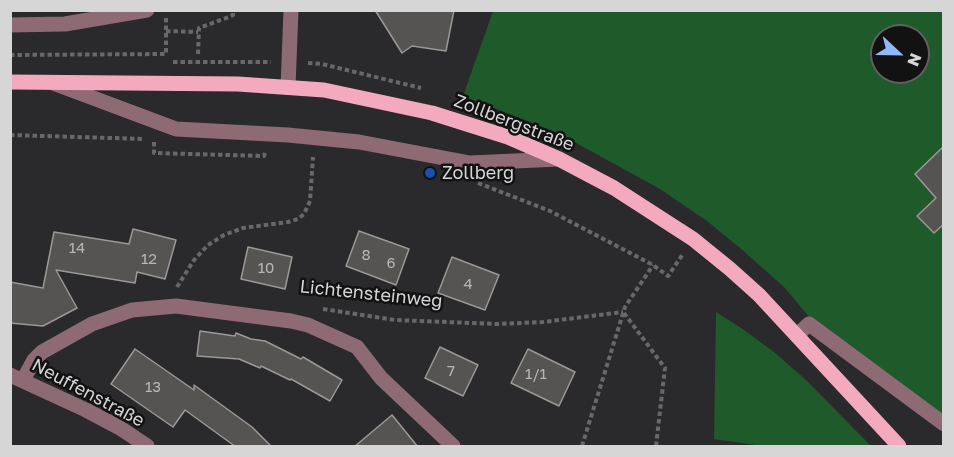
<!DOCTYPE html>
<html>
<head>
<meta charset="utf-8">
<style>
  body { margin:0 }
  #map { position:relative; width:954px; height:457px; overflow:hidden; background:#2a292b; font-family:"Golos Text",sans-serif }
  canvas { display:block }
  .frame { position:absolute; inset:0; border:12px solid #d7d6d7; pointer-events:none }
  .north { position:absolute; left:870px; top:24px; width:60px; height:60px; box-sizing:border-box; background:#121213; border:2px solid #616061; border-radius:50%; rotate:112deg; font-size:16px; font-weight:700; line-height:24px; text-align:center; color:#d7d6d7 }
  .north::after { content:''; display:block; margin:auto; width:21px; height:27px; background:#92b7fd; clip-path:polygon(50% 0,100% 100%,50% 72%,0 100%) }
</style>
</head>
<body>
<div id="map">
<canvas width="954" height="457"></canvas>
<div class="frame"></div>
<div class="north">N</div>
</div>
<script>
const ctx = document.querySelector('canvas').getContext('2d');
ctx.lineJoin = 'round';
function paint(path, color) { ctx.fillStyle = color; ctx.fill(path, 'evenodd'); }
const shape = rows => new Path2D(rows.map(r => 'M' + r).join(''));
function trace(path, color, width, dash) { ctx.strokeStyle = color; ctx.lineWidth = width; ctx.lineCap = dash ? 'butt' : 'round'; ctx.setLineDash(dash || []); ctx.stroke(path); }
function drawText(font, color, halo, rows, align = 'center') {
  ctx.font = font + ' "Golos Text",sans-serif'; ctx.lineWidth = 5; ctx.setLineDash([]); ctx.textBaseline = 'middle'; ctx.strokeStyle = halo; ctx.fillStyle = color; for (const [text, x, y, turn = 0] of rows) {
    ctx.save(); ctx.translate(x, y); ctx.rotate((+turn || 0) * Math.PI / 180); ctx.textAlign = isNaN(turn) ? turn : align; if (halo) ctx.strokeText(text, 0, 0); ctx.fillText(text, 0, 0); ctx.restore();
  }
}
paint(shape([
  [493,11,943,11,943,417,810,318,784,287,740,248,707,221,660,189,558,133,463,96],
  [882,36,918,36,918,72,882,72],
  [716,312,744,330,774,352,806,380,871,446,762,446,714,439]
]), '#1f5a2b');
const building = shape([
  [375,10,454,10,446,51,412,46,402,53,375,10],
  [944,146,944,224,934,233,917,216,936,198,915,174,944,146],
  [133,229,176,240,165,279,137,272,135,283,56,270,77,308,43,326,10,323,10,282,43,288,54,232,129,244,133,229],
  [359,231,409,249,396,285,346,266,359,231],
  [248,247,292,257,285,289,241,279,248,247],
  [452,257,499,275,485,310,438,293,452,257],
  [200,331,235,336,236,333,251,339,265,341,301,359,303,357,342,380,330,401,291,379,290,380,261,366,260,368,239,359,197,356,200,331],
  [440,347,478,365,463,396,425,378,440,347],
  [135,349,194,390,194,385,252,427,272,447,236,447,185,410,173,427,111,384,135,349],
  [528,349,575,372,559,406,511,383,528,349],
  [392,415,418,447,354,447,392,415]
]);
paint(building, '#565452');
trace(building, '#9b9996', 1.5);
trace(shape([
  [166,31,198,32],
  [198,54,199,28,229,17,233,15,233,10],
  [10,55,166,54,166,18],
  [173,62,271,62],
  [308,63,322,64,421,88],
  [10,135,145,139],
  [154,142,154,153,264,156,265,153],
  [478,183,550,211,653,265,668,276,683,254],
  [177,287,194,260,208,245,224,235,243,228,288,222,298,219,304,214,310,201,313,157],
  [323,309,395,320,497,324,543,322,623,312],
  [624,313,665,368,656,446],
  [582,446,625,307,653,265]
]), '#696869', 4, [4.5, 3]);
trace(shape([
  [10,25,65,24,147,10],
  [53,83,176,129,288,135,359,142,470,163,559,159],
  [288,87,291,10],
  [797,335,809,324,944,424],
  [10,375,86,410,120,428,147,446],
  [23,380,34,360,42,352,92,324,132,310,176,306,291,321,308,325,357,347,381,378,453,446]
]), '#8d6a74', 15);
trace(shape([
  [10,82,238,84,324,90,432,113,508,137,559,159,614,188,693,239,730,269,759,295,899,446]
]), '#f3aabf', 15);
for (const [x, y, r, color] of [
  [430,173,6,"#1a4fb4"]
]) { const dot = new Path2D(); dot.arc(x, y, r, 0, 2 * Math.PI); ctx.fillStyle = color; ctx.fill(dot); trace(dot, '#121213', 2); }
drawText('15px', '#b7b6b6', null, [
  ["14",77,248],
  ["8",366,255],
  ["12",149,259],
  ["6",391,263],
  ["10",266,268],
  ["4",468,284],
  ["7",451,371],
  ["1/1",536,374],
  ["13",153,387]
]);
drawText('18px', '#d7d6d7', '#121213', [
  ["Zollbergstraße",514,123,21],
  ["Lichtensteinweg",371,294,6],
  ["Neuffenstraße",88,393,28]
]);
drawText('18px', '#d7d6d7', '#121213', [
  ["Zollberg",442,173]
], 'left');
</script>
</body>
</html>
